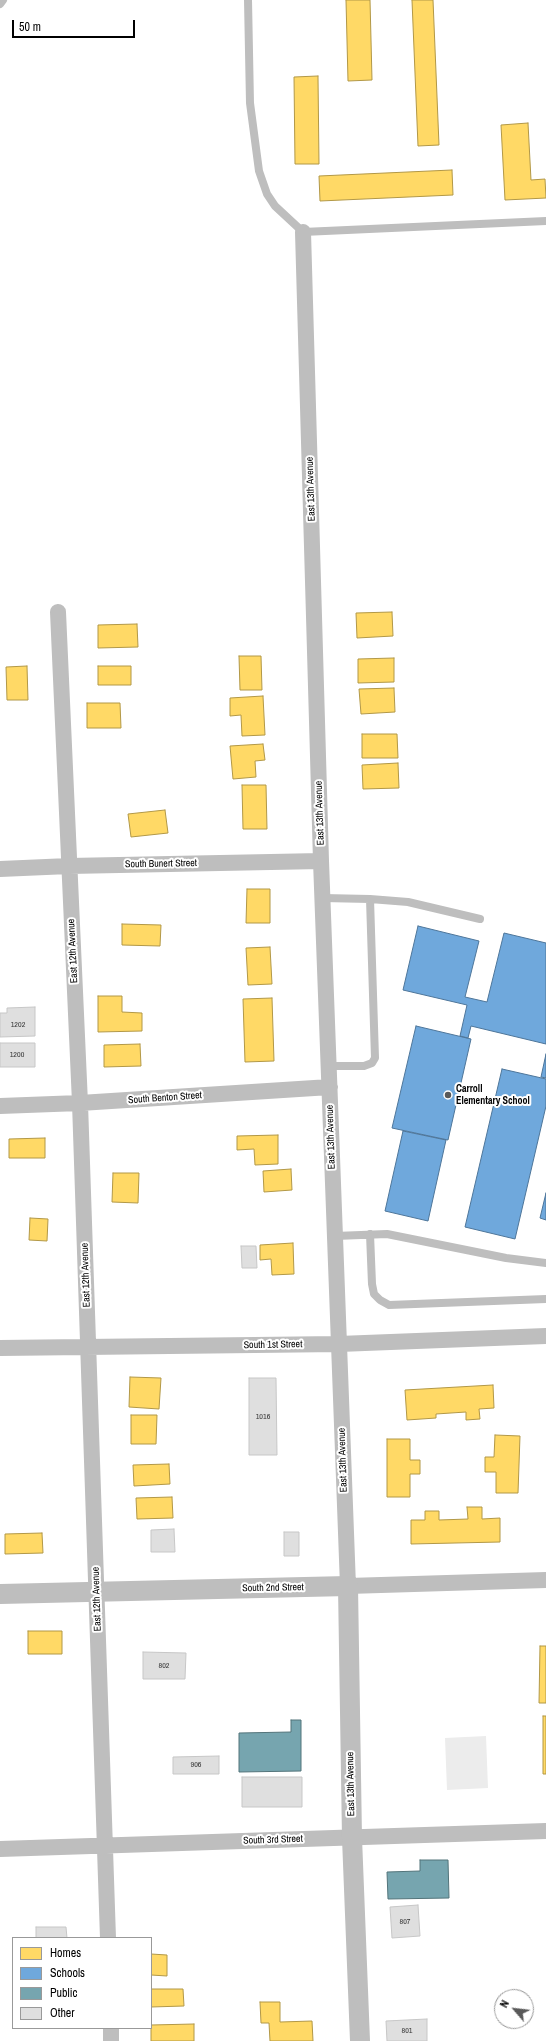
<!DOCTYPE html>
<html>
<head>
<meta charset="utf-8">
<style>
  body { margin:0 }
  #map { position:relative; width:546px; height:2041px; overflow:hidden; background:#fff; font-family:"Archivo Narrow",sans-serif }
  canvas { display:block }
  .legend { position:absolute; left:12px; top:1937px; width:140px; height:92px; box-sizing:border-box; background:#fff; border:1px solid #999; margin:0; padding:5px 7px; list-style:none; font-size:12px; color:#000 }
  .legend li { display:flex; align-items:center; gap:8px; height:20px }
  .legend b { width:20px; border:1px solid #999 }
  .north { position:absolute; left:494px; top:1989px; width:40px; height:40px; box-sizing:border-box; background:#fff; border:1px solid #999; border-radius:50%; rotate:298deg; font-size:11px; font-weight:700; line-height:16px; text-align:center; color:#000 }
  .north::after { content:''; display:block; margin:auto; width:14px; height:18px; background:#595959; clip-path:polygon(50% 0,100% 100%,50% 72%,0 100%) }
  .scale { position:absolute; left:12px; top:20px; width:123px; height:18px; box-sizing:border-box; border:2px solid #000; border-top:0; padding-left:5px; font-size:12px; line-height:14px; white-space:nowrap; color:#000; -webkit-text-stroke:3px #fff; paint-order:stroke }
</style>
</head>
<body>
<div id="map">
<canvas width="546" height="2041"></canvas>
<ul class="legend">
<li><b style="height:11px;background:#ffd966"></b>Homes</li>
<li><b style="height:11px;background:#6fa8dc"></b>Schools</li>
<li><b style="height:11px;background:#76a5af"></b>Public</li>
<li><b style="height:11px;background:#dfdfdf"></b>Other</li>
</ul>
<div class="north">N</div>
<div class="scale">50 m</div>
</div>
<script>
const ctx = document.querySelector('canvas').getContext('2d');
ctx.lineJoin = 'round';
function paint(path, color) { ctx.fillStyle = color; ctx.fill(path, 'evenodd'); }
const shape = rows => new Path2D(rows.map(r => 'M' + r).join(''));
function trace(path, color, width, dash) { ctx.strokeStyle = color; ctx.lineWidth = width; ctx.lineCap = dash ? 'butt' : 'round'; ctx.setLineDash(dash || []); ctx.stroke(path); }
function drawText(font, color, halo, rows, align = 'center') {
  ctx.font = font + ' "Archivo Narrow",sans-serif'; ctx.lineWidth = 4; ctx.setLineDash([]); ctx.textBaseline = 'middle'; ctx.strokeStyle = halo; ctx.fillStyle = color; for (const [text, x, y, turn = 0] of rows) {
    ctx.save(); ctx.translate(x, y); ctx.rotate((+turn || 0) * Math.PI / 180); ctx.textAlign = isNaN(turn) ? turn : align; if (halo) ctx.strokeText(text, 0, 0); ctx.fillText(text, 0, 0); ctx.restore();
  }
}
paint(shape([
  [486,1736,488,1788,447,1790,445,1738]
]), '#ececec');
const homes = shape([
  [346,0,370,0,372,80,348,81,346,0],
  [412,0,433,0,439,145,418,146,412,0],
  [318,76,319,164,295,164,294,77,318,76],
  [528,123,531,180,545,179,546,198,505,200,501,125,528,123],
  [452,170,453,195,320,201,319,176,452,170],
  [392,612,393,636,357,638,356,613,392,612],
  [137,624,138,647,98,648,98,625,137,624],
  [239,656,261,656,262,690,240,690,239,656],
  [394,658,394,682,358,683,358,659,394,658],
  [27,666,28,700,7,700,6,667,27,666],
  [98,666,131,666,131,685,98,685,98,666],
  [394,688,395,712,361,714,359,689,394,688],
  [263,696,265,735,242,736,241,715,230,716,230,698,263,696],
  [87,703,120,703,121,728,87,728,87,703],
  [362,734,397,734,398,758,362,758,362,734],
  [263,744,265,760,255,761,256,777,233,779,230,746,263,744],
  [398,763,399,788,363,789,362,765,398,763],
  [242,785,266,785,267,829,243,829,242,785],
  [165,810,168,833,131,837,128,814,165,810],
  [247,889,270,889,270,923,246,923,247,889],
  [122,924,161,925,160,946,122,945,122,924],
  [270,947,272,984,248,985,246,948,270,947],
  [98,996,122,996,122,1012,142,1013,142,1031,98,1032,98,996],
  [272,998,274,1061,245,1062,243,999,272,998],
  [140,1044,141,1066,104,1067,104,1045,140,1044],
  [278,1135,278,1164,255,1165,254,1149,237,1150,237,1136,278,1135],
  [45,1138,45,1158,9,1158,9,1139,45,1138],
  [291,1169,292,1190,264,1192,263,1171,291,1169],
  [113,1173,139,1173,138,1203,112,1202,113,1173],
  [30,1218,48,1219,47,1241,29,1240,30,1218],
  [293,1243,294,1274,272,1275,271,1259,260,1260,260,1245,293,1243],
  [130,1377,161,1378,159,1409,129,1407,130,1377],
  [493,1385,494,1408,479,1409,480,1419,466,1420,466,1412,436,1414,436,1418,407,1420,405,1390,493,1385],
  [131,1415,157,1415,156,1444,131,1444,131,1415],
  [495,1435,520,1436,518,1493,496,1493,496,1472,485,1472,485,1457,494,1457,495,1435],
  [387,1439,410,1439,410,1460,420,1460,420,1474,410,1474,410,1497,387,1497,387,1439],
  [169,1464,170,1484,134,1486,133,1465,169,1464],
  [172,1497,173,1518,137,1519,136,1498,172,1497],
  [467,1507,482,1507,482,1519,500,1518,500,1542,411,1544,411,1520,425,1520,425,1511,439,1511,439,1520,468,1519,467,1507],
  [42,1533,43,1553,5,1554,5,1534,42,1533],
  [28,1631,62,1631,62,1654,28,1654,28,1631],
  [540,1646,546,1646,546,1703,539,1703,540,1646],
  [543,1716,546,1716,546,1774,543,1774,543,1716],
  [151,1954,167,1955,167,1976,151,1975,151,1954],
  [151,1989,183,1989,184,2006,151,2007,151,1989],
  [260,2002,280,2002,280,2022,312,2021,313,2041,270,2041,269,2023,261,2023,260,2002],
  [194,2024,194,2041,151,2041,151,2025,194,2024]
]);
paint(homes, '#ffd966');
trace(homes, '#b29847', 1);
const schools = shape([
  [418,926,479,941,465,997,487,1002,504,933,546,943,546,1044,471,1026,468,1038,460,1036,467,1005,403,990,418,926],
  [416,1026,471,1039,448,1140,392,1128,416,1026],
  [546,1054,546,1078,541,1077,546,1054],
  [502,1069,546,1079,546,1106,515,1239,465,1227,502,1069],
  [403,1131,446,1140,428,1221,385,1211,403,1131],
  [546,1193,546,1220,540,1218,546,1193]
]);
paint(schools, '#6fa8dc');
trace(schools, '#4e769a', 1);
const public = shape([
  [291,1720,301,1720,301,1771,239,1772,239,1733,291,1732,291,1720],
  [420,1860,448,1860,449,1898,388,1899,387,1872,420,1871,420,1860]
]);
paint(public, '#76a5af');
trace(public, '#53747a', 1);
const building = shape([
  [35,1007,35,1036,0,1037,0,1013,7,1013,7,1008,35,1007],
  [0,1043,35,1043,35,1067,0,1067,0,1043],
  [241,1246,256,1246,257,1268,242,1268,241,1246],
  [249,1378,276,1378,277,1455,249,1455,249,1378],
  [174,1529,175,1552,151,1552,151,1530,174,1529],
  [284,1532,299,1532,299,1556,284,1556,284,1532],
  [143,1652,186,1653,185,1679,143,1679,143,1652],
  [219,1756,219,1774,173,1774,173,1757,219,1756],
  [242,1777,302,1777,302,1807,242,1807,242,1777],
  [418,1905,420,1936,392,1938,390,1907,418,1905],
  [36,1927,66,1927,67,1938,36,1938,36,1927],
  [427,2019,427,2041,387,2041,386,2021,427,2019]
]);
paint(building, '#dfdfdf');
trace(building, '#c7c7c7', 1);
trace(shape([
  [248,0,250,103,259,171,267,194,275,206,303,232,546,221],
  [0,4,3,0],
  [323,898,370,899,375,1058,372,1063,364,1066,329,1066],
  [370,899,408,902,480,919],
  [370,1234,372,1284,374,1294,380,1300,389,1305,546,1299],
  [335,1236,387,1234,506,1258,546,1263]
]), '#bebebe', 8);
trace(shape([
  [303,232,321,861,348,1586,546,1580],
  [58,612,80,1103,108,1938],
  [0,869,69,866,321,861],
  [0,1106,80,1103,330,1087],
  [0,1348,339,1344,546,1336],
  [0,1849,546,1831],
  [111,2028,111,2041]
]), '#bebebe', 16);
trace(shape([
  [0,1594,348,1586,352,1838,360,2041]
]), '#bebebe', 20);
for (const [x, y, r, color] of [
  [448,1095,4,"#595959"]
]) { const dot = new Path2D(); dot.arc(x, y, r, 0, 2 * Math.PI); ctx.fillStyle = color; ctx.fill(dot); trace(dot, '#fff', 1.5); }
drawText('8px', '#383838', null, [
  ["1202",18,1025],
  ["1200",17,1055],
  ["1016",263,1417],
  ["802",164,1666],
  ["906",196,1765],
  ["807",405,1922],
  ["801",407,2031]
]);
drawText('10px', '#000', '#fff', [
  ["East 13th Avenue",311,489,-92],
  ["East 13th Avenue",320,813,-92],
  ["South Bunert Street",161,864,-1],
  ["East 12th Avenue",73,951,-93],
  ["South Benton Street",165,1098,-4],
  ["East 13th Avenue",331,1137,-92],
  ["East 12th Avenue",86,1275,-92],
  ["South 1st Street",273,1345,-1],
  ["East 13th Avenue",343,1460,-92],
  ["South 2nd Street",273,1588,-1],
  ["East 12th Avenue",97,1599,-92],
  ["East 13th Avenue",351,1784,-91],
  ["South 3rd Street",273,1840,-2]
]);
drawText('bold 10px', '#000', '#fff', [
  ["Carroll",456,1089],
  ["Elementary School",456,1101]
], 'left');
</script>
</body>
</html>
